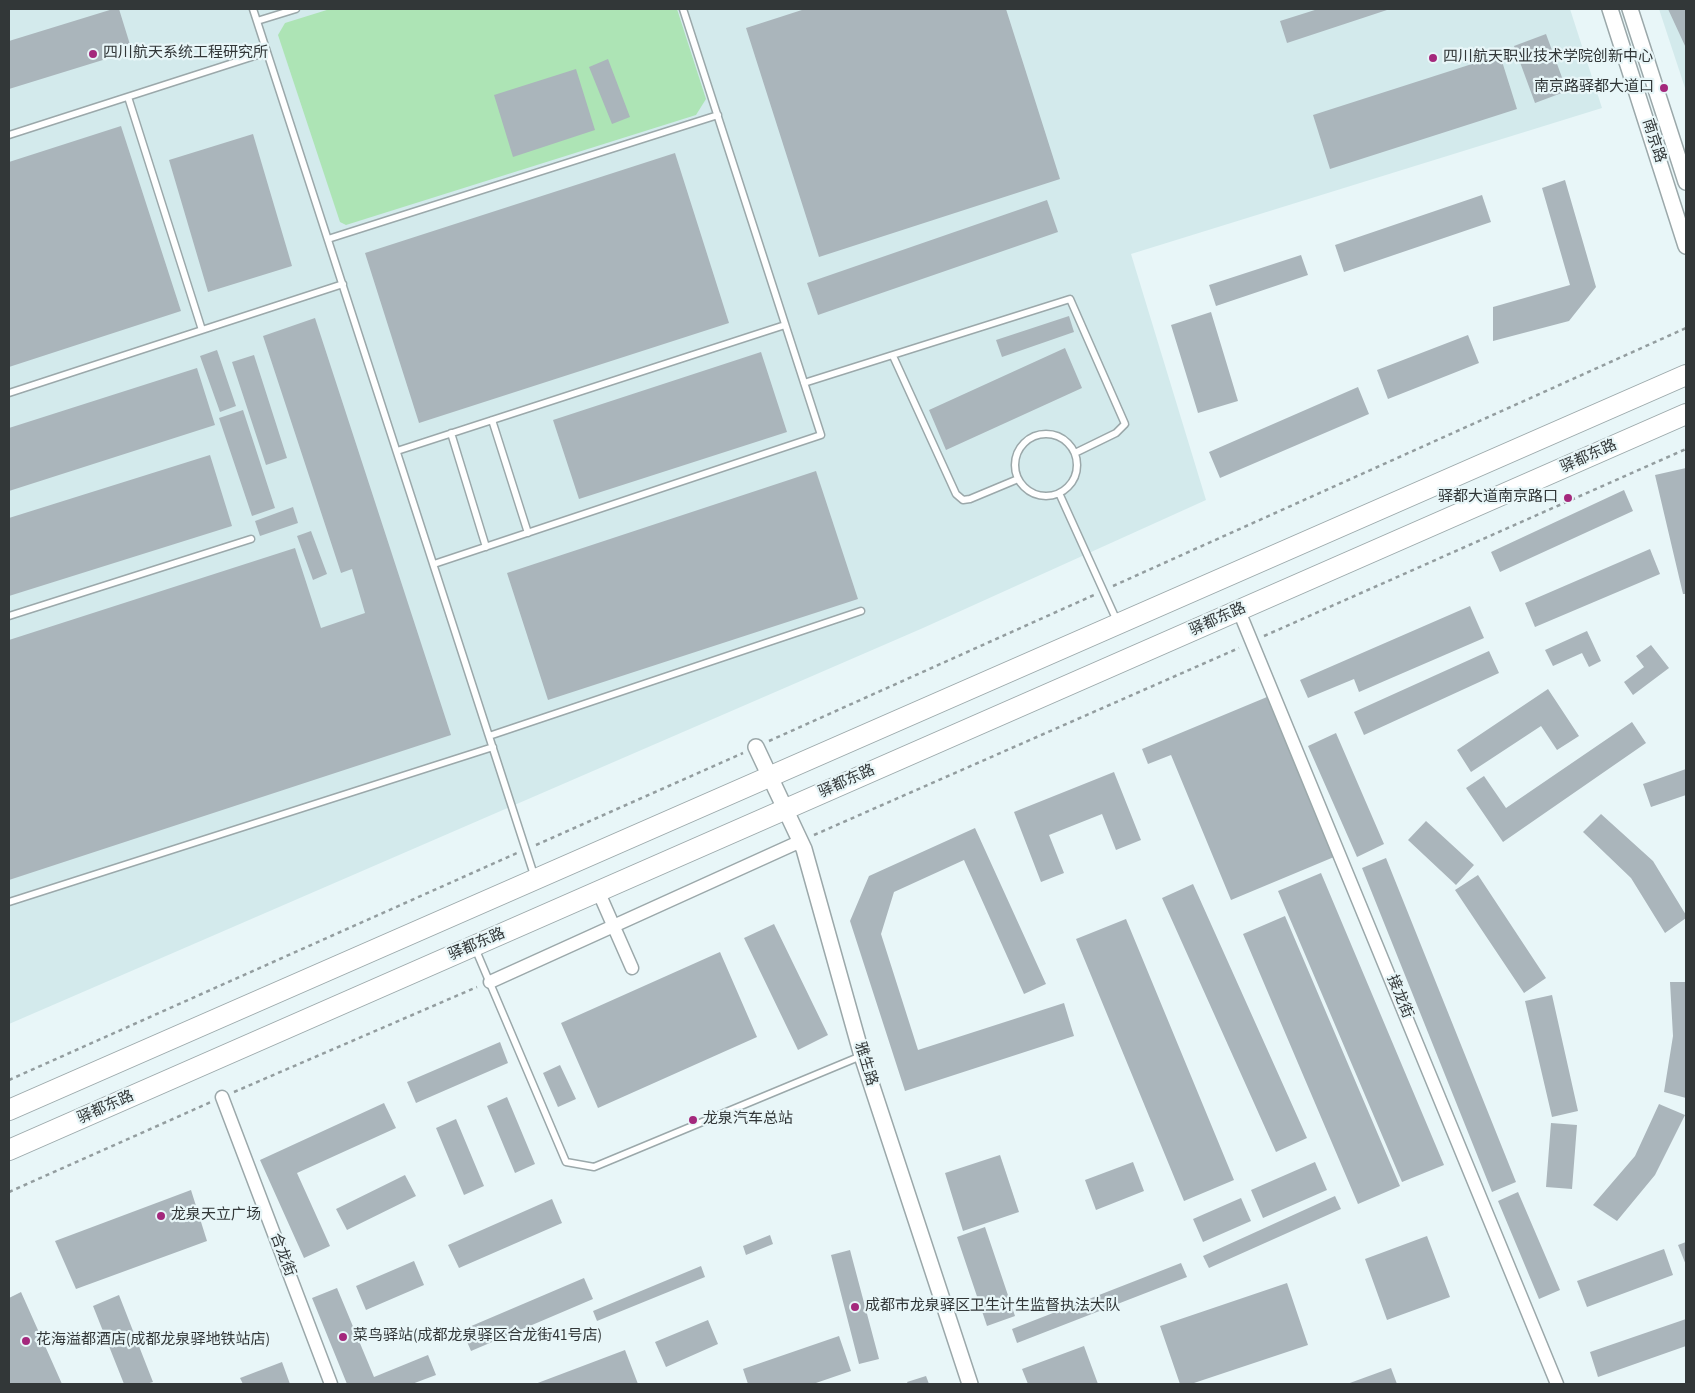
<!DOCTYPE html>
<html>
<head>
<meta charset="utf-8">
<style>
  body { margin:0 }
  #map { position:relative; width:1695px; height:1393px; overflow:hidden; background:#e8f6f8; font-family:"Source Sans 3",sans-serif }
  canvas { display:block }
  .frame { position:absolute; inset:0; border:10px solid #323738; pointer-events:none }
</style>
</head>
<body>
<div id="map">
<canvas width="1695" height="1393"></canvas>
<div class="frame"></div>
</div>
<script>
const ctx = document.querySelector('canvas').getContext('2d');
ctx.lineJoin = 'round';
function paint(path, color) { ctx.fillStyle = color; ctx.fill(path, 'evenodd'); }
const shape = rows => new Path2D(rows.map(r => 'M' + r).join(''));
function trace(path, color, width, dash) { ctx.strokeStyle = color; ctx.lineWidth = width; ctx.lineCap = dash ? 'butt' : 'round'; ctx.setLineDash(dash || []); ctx.stroke(path); }
function drawText(font, color, halo, rows, align = 'center') {
  ctx.font = font + ' "Source Sans 3","Noto Sans SC",sans-serif'; ctx.lineWidth = 4.5; ctx.setLineDash([]); ctx.textBaseline = 'middle'; ctx.strokeStyle = halo; ctx.fillStyle = color; for (const [text, x, y, turn = 0] of rows) {
    ctx.save(); ctx.translate(x, y); ctx.rotate((+turn || 0) * Math.PI / 180); ctx.textAlign = isNaN(turn) ? turn : align; if (halo) ctx.strokeText(text, 0, 0); ctx.fillText(text, 0, 0); ctx.restore();
  }
}
paint(shape([
  [9,9,1570,9,1602,108,1131,254,1206,500,923,628,9,1024],
  [1659,9,1686,9,1686,91]
]), '#d3eaec');
paint(shape([
  [330,9,677,9,706,99,696,115,346,225,340,222,278,35,285,23]
]), '#ade4b5');
paint(shape([
  [113,9,119,9,132,51,9,89,9,41],
  [805,9,1006,9,1060,179,819,257,746,28],
  [1318,9,1390,9,1287,43,1280,21],
  [1668,9,1686,9,1686,48],
  [1546,34,1567,91,1535,103,1514,46],
  [1500,55,1517,109,1330,169,1313,115],
  [608,59,630,117,612,124,589,67],
  [576,69,595,130,513,157,494,95],
  [121,126,181,311,9,367,9,162],
  [253,134,292,266,208,292,169,160],
  [675,153,729,323,419,423,365,253],
  [1565,180,1596,287,1569,321,1493,341,1493,307,1570,285,1542,188],
  [1482,195,1491,222,1344,272,1335,245],
  [1047,200,1058,232,818,315,807,283],
  [1301,255,1308,275,1216,306,1209,285],
  [1211,312,1238,401,1198,413,1171,325],
  [1069,316,1074,332,1002,357,996,340],
  [315,318,451,735,9,880,9,640,295,548,321,628,365,613,352,569,341,573,263,336],
  [1468,335,1479,363,1388,399,1377,370],
  [1065,348,1082,388,946,450,929,410],
  [217,350,236,406,220,412,200,356],
  [761,352,787,432,579,499,553,420],
  [254,355,287,458,266,465,232,362],
  [197,368,215,425,9,491,9,428],
  [1358,387,1369,414,1220,478,1209,452],
  [243,410,275,508,252,516,219,418],
  [210,455,232,526,9,596,9,518],
  [1686,468,1686,594,1683,594,1655,475],
  [816,471,858,599,548,700,507,573],
  [1624,490,1633,511,1500,572,1491,552],
  [293,507,298,523,260,536,255,521],
  [311,531,327,574,313,580,297,536],
  [1650,549,1660,574,1535,627,1525,603],
  [1470,606,1484,638,1359,692,1354,679,1308,698,1300,680],
  [1587,631,1601,661,1589,667,1582,653,1553,666,1545,650],
  [1651,645,1669,668,1633,695,1624,682,1644,667,1636,656],
  [1489,651,1499,673,1364,735,1354,712],
  [1548,689,1579,736,1557,750,1541,726,1471,772,1457,750],
  [1267,697,1334,857,1231,900,1171,755,1148,764,1142,749],
  [1632,722,1646,743,1503,842,1466,788,1484,776,1506,808],
  [1336,733,1384,844,1357,857,1308,746],
  [1686,769,1686,795,1651,807,1643,784],
  [1114,772,1141,840,1116,850,1102,814,1049,835,1064,873,1041,882,1014,812],
  [1601,814,1653,861,1686,915,1686,918,1665,933,1631,878,1583,832],
  [1426,821,1474,865,1456,885,1408,840],
  [975,828,1046,984,1024,994,964,860,894,892,881,934,918,1050,1064,1003,1074,1036,905,1091,850,921,869,876],
  [1386,858,1516,1182,1492,1192,1362,868],
  [1321,873,1444,1165,1402,1182,1278,891],
  [1478,875,1546,978,1524,993,1455,890],
  [1193,884,1307,1138,1276,1152,1162,898],
  [1285,916,1400,1186,1358,1204,1243,934],
  [1126,919,1234,1180,1184,1201,1076,939],
  [774,924,828,1035,798,1050,744,938],
  [720,952,757,1037,598,1108,561,1023],
  [1670,982,1686,982,1686,1098,1664,1092,1673,1036],
  [1552,995,1578,1111,1552,1117,1525,1001],
  [500,1042,508,1063,416,1103,407,1082],
  [560,1065,576,1099,558,1107,543,1073],
  [507,1097,535,1164,515,1173,487,1106],
  [384,1103,396,1128,297,1173,330,1246,304,1258,260,1160],
  [1659,1104,1685,1115,1655,1175,1617,1221,1593,1205,1635,1156],
  [456,1119,484,1186,464,1195,436,1128],
  [1551,1123,1577,1125,1572,1189,1546,1187],
  [1000,1155,1019,1212,963,1231,945,1173],
  [1133,1162,1144,1191,1096,1210,1085,1180],
  [1315,1162,1327,1190,1263,1218,1251,1190],
  [405,1175,416,1196,347,1230,336,1209],
  [191,1190,207,1241,76,1289,55,1241],
  [1518,1192,1560,1290,1539,1299,1498,1201],
  [1335,1196,1341,1209,1209,1268,1203,1256],
  [1241,1198,1251,1221,1203,1242,1193,1219],
  [552,1199,562,1223,459,1268,448,1245],
  [985,1227,1015,1316,987,1326,957,1237],
  [770,1235,773,1244,746,1255,743,1246],
  [1427,1236,1450,1297,1387,1320,1365,1259],
  [1686,1242,1686,1265,1678,1245],
  [1664,1249,1673,1275,1587,1307,1577,1281],
  [850,1250,879,1359,859,1364,831,1255],
  [414,1261,424,1285,366,1310,356,1286],
  [1181,1263,1187,1277,1017,1343,1012,1329],
  [701,1266,705,1277,597,1321,593,1311],
  [584,1278,593,1299,471,1351,462,1330],
  [1287,1283,1308,1345,1191,1384,1180,1384,1160,1326],
  [337,1288,374,1377,428,1355,436,1375,412,1384,347,1384,312,1298],
  [21,1292,62,1384,9,1384,9,1298],
  [119,1295,153,1382,146,1384,124,1384,93,1306],
  [1686,1319,1686,1346,1598,1377,1590,1352],
  [708,1320,718,1344,666,1367,655,1342],
  [839,1336,851,1371,813,1384,748,1384,743,1369],
  [1084,1346,1098,1384,1028,1384,1022,1369],
  [625,1350,638,1384,535,1384],
  [282,1362,290,1384,243,1384,240,1378],
  [1391,1368,1397,1384,1347,1384],
  [926,1376,929,1384,908,1384,907,1382]
]), '#aab5bb');
const service = shape([
  [253,9,535,878],
  [257,21,296,9],
  [128,97,202,330],
  [9,135,267,52],
  [328,239,718,115],
  [893,356,956,494,963,500,970,499,1018,479],
  [804,383,1070,299,1125,424,1116,433,1075,453],
  [9,393,343,284],
  [492,420,528,533],
  [451,433,486,547],
  '1015 465a31 31 0 1 1 62 0a31 31 0 1 1-62 0Z',
  [397,451,785,325],
  [1059,493,1117,621],
  [434,564,821,435,683,9],
  [9,616,251,539],
  [489,736,861,611],
  [9,902,493,747],
  [475,948,566,1162,594,1167,861,1056]
]);
const minor = shape([
  [1239,611,1557,1384],
  [599,893,632,968],
  [490,982,801,841],
  [222,1097,331,1384]
]);
const tertiary = shape([
  [1610,9,1686,246],
  [1630,9,1686,182],
  [756,747,804,849,862,1056,970,1384]
]);
const trunk = shape([
  [9,1110,1686,375],
  [9,1150,1686,414]
]);
trace(service, '#9ba8aa', 9);
trace(minor, '#9ba8aa', 15);
trace(tertiary, '#9ba8aa', 18);
trace(trunk, '#9ba8aa', 22);
trace(shape([
  [1113,586,1686,328],
  [1264,636,1686,449],
  [769,741,1094,595],
  [814,835,1239,648],
  [536,845,743,753],
  [9,1080,517,853],
  [234,1092,477,987],
  [9,1192,211,1102]
]), '#939d9f', 2.5, [4, 4]);
trace(service, '#fff', 6);
trace(minor, '#fff', 12);
trace(tertiary, '#fff', 15);
trace(trunk, '#fff', 20);
for (const [x, y, r, color] of [
  [93,54,5,"#a4287c"],
  [1433,58,5,"#a4287c"],
  [1664,88,5,"#a4287c"],
  [1568,498,5,"#a4287c"],
  [693,1120,5,"#a4287c"],
  [161,1216,5,"#a4287c"],
  [855,1307,5,"#a4287c"],
  [343,1337,5,"#a4287c"],
  [26,1341,5,"#a4287c"]
]) { const dot = new Path2D(); dot.arc(x, y, r, 0, 2 * Math.PI); ctx.fillStyle = color; ctx.fill(dot); trace(dot, '#e8f6f8', 2); }
drawText('15px', '#323738', '#e8f6f8', [
  ["四川航天系统工程研究所",103,54],
  ["四川航天职业技术学院创新中心",1443,58],
  ["南京路驿都大道口",1654,88,"right"],
  ["驿都大道南京路口",1558,498,"right"],
  ["龙泉汽车总站",703,1120],
  ["龙泉天立广场",171,1216],
  ["成都市龙泉驿区卫生计生监督执法大队",865,1307],
  ["菜鸟驿站(成都龙泉驿区合龙街41号店)",353,1337],
  ["花海溢都酒店(成都龙泉驿地铁站店)",36,1341]
], 'left');
drawText('15px', '#323738', '#e8f6f8', [
  ["南京路",1653,141,72],
  ["驿都东路",1589,457,-24],
  ["驿都东路",1218,620,-24],
  ["驿都东路",847,782,-24],
  ["驿都东路",477,945,-23],
  ["接龙街",1399,997,68],
  ["雅生路",865,1064,73],
  ["驿都东路",106,1108,-24],
  ["合龙街",282,1255,69]
]);
</script>
</body>
</html>
